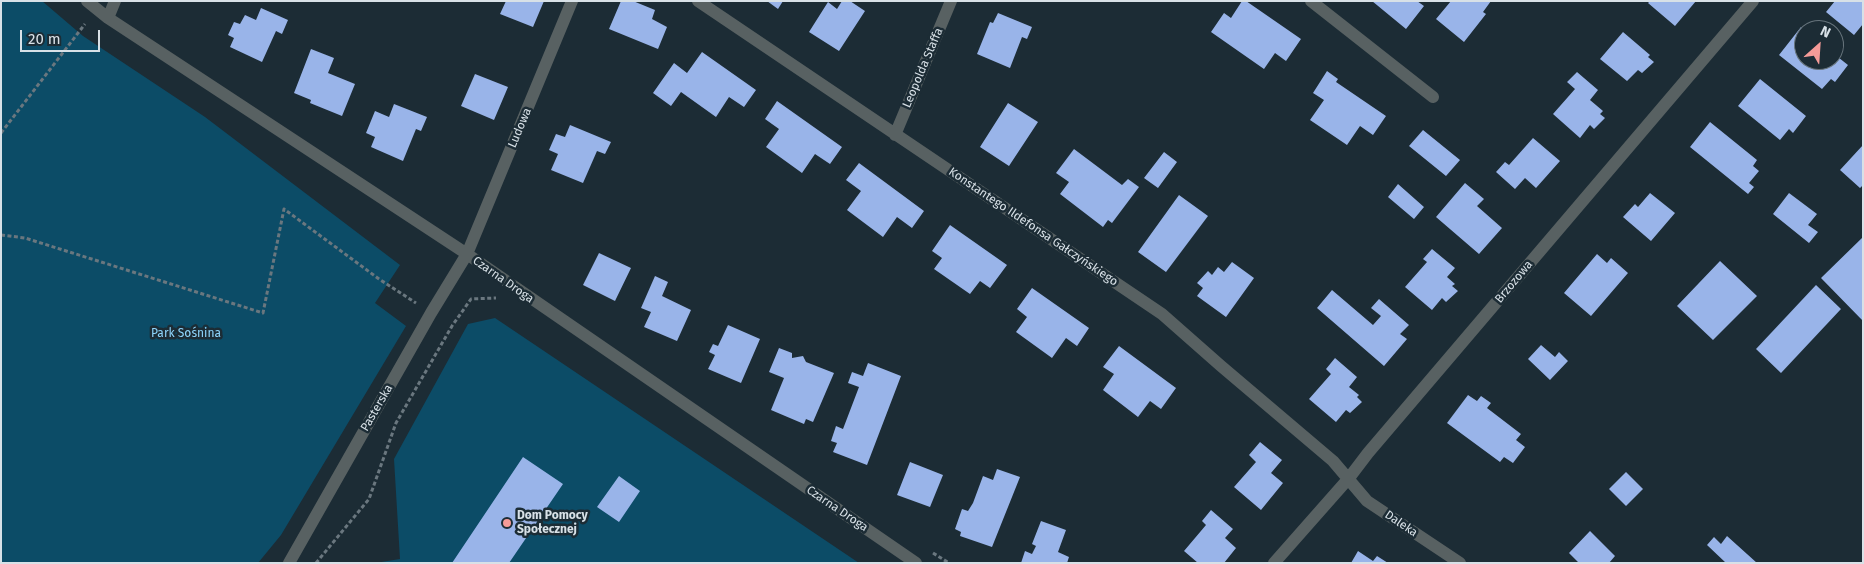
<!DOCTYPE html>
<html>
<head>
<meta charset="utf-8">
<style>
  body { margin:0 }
  #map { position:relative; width:1864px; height:564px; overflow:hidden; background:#1c2c35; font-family:"Fira Sans",sans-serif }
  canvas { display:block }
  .frame { position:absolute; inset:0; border:2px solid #d8e1e7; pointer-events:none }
  .north { position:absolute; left:1794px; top:20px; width:50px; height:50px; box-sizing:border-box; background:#1c2c35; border:1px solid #67747c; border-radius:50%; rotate:26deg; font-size:14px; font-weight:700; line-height:20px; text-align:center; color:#d8e1e7 }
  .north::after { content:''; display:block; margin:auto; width:18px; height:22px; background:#f59b98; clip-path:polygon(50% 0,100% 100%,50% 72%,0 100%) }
  .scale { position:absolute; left:20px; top:30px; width:80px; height:22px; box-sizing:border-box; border:2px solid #d8e1e7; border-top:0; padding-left:6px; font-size:15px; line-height:18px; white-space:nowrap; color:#d8e1e7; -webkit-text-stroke:4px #1c2c35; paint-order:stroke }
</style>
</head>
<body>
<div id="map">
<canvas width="1864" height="564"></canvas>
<div class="frame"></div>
<div class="north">N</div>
<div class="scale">20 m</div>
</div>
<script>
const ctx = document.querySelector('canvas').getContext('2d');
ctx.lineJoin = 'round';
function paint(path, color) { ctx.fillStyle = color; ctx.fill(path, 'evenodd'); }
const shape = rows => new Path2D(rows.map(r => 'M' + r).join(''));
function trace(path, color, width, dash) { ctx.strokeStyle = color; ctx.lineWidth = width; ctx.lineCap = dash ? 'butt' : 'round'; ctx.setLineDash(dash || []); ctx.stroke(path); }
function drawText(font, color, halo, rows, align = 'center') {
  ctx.font = font + ' "Fira Sans",sans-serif'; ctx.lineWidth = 5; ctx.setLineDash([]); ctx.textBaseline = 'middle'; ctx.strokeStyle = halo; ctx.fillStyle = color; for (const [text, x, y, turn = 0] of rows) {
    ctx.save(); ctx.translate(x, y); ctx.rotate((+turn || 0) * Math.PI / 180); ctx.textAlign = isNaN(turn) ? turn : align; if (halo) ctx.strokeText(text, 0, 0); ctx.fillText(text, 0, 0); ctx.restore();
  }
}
paint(shape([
  [1,1,42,1,83,36,205,117,400,265,375,303,406,326,281,535,258,563,1,563],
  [495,318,859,563,375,563,400,559,394,459,468,324]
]), '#0c4c67');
paint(shape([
  [506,1,544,1,533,27,500,14],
  [621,1,633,1,655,10,652,19,667,27,658,49,609,29],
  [767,1,783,1,778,9],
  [842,1,850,1,865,11,839,51,809,32,828,2,837,9],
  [1242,1,1246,1,1301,39,1286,61,1275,53,1264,69,1211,32,1224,13,1231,18],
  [1372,1,1417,1,1424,6,1406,29],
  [1451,1,1491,1,1483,12,1486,14,1464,42,1436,19],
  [1650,1,1696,1,1675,26,1648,3],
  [1835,1,1863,1,1863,24,1854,35,1826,12],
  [261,8,288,20,282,34,276,31,262,62,230,47,234,38,228,35,234,22,240,24,245,15,256,20],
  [998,13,1032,27,1027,39,1022,37,1010,68,977,54,990,22,993,23],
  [1801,27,1804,30,1804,60,1834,60,1834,54,1848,65,1835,82,1831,79,1822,89,1779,55],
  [1623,32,1650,55,1648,57,1654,62,1642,73,1638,70,1627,81,1600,59],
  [311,49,334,58,328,73,355,84,342,116,310,103,311,100,294,93],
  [702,52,756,90,744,107,729,97,716,117,681,92,671,106,653,93,674,63,687,73],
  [1327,71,1338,79,1336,82,1386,116,1373,135,1360,126,1347,145,1310,120,1324,100,1313,93],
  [1577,72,1598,90,1590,100,1603,111,1600,114,1605,118,1594,129,1590,125,1580,138,1553,114,1575,89,1567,82],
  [475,74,508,87,494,120,461,106],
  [1760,79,1806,116,1793,133,1789,129,1780,140,1738,106],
  [777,101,842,147,830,164,815,154,802,173,766,147,779,129,765,119],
  [1008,103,1038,122,1009,166,980,147],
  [394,104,427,117,421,131,416,129,403,161,371,147,375,137,366,133,375,111,389,117],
  [1710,122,1757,160,1753,166,1759,171,1749,183,1754,187,1748,194,1690,147],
  [570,125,611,142,605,154,597,151,583,183,551,170,558,154,549,150,556,134,565,137],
  [1423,130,1460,160,1446,176,1409,146],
  [1533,138,1560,161,1536,188,1525,178,1515,189,1496,172,1505,162,1509,165],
  [1863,145,1863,185,1860,188,1840,170],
  [1074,149,1122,185,1128,179,1139,187,1112,223,1108,220,1103,227,1060,194,1069,182,1056,173],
  [1164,152,1177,162,1158,188,1144,178],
  [859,163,924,211,912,228,897,217,883,237,847,210,861,191,846,180],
  [1465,183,1484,199,1477,206,1502,228,1479,254,1436,217],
  [1398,184,1424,207,1414,219,1388,197],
  [1650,193,1675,213,1651,241,1623,217,1635,204,1638,207],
  [1789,193,1817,214,1808,225,1818,232,1809,243,1773,214],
  [1179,195,1208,216,1166,272,1138,252],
  [950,225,1007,265,990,288,980,281,970,294,934,269,942,258,932,251],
  [1863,237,1863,321,1821,278],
  [1432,249,1455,268,1447,277,1455,284,1452,286,1458,291,1446,302,1442,298,1432,310,1405,287,1427,262,1423,259],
  [599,253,631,268,615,301,583,285],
  [1597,254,1607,263,1611,258,1628,273,1591,316,1564,293],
  [1720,261,1757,296,1713,340,1677,306],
  [1232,262,1254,278,1226,317,1197,296,1203,288,1197,283,1208,271,1212,275,1218,267,1224,272],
  [655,276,668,282,662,296,691,310,677,341,644,327,651,312,641,308],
  [1816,285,1841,309,1781,373,1756,349],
  [1032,288,1089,328,1077,346,1066,338,1052,358,1016,332,1027,317,1017,309],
  [1332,290,1373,325,1381,316,1371,308,1379,299,1409,325,1400,334,1407,339,1384,366,1317,308],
  [728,325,760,339,741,383,708,369,715,355,709,352,713,344,718,346],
  [1541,345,1555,357,1559,352,1568,361,1550,380,1528,359],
  [1119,346,1176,388,1161,409,1150,401,1138,417,1103,390,1114,374,1103,367],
  [779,348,792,353,792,358,803,356,806,362,834,373,813,422,806,419,804,424,771,410,784,378,769,372],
  [1335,358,1357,377,1349,387,1359,395,1357,397,1362,402,1350,413,1346,410,1336,422,1309,399,1331,374,1326,369],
  [868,363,901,376,867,465,833,452,837,443,831,441,836,426,843,429,859,387,848,383,852,372,863,376],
  [1468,395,1477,401,1481,396,1491,403,1487,408,1521,434,1516,440,1525,447,1513,463,1504,457,1500,462,1447,423],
  [1260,442,1282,460,1271,473,1283,483,1261,510,1234,487,1256,462,1249,455],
  [523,457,563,484,509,563,452,563],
  [910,462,943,475,930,507,897,495],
  [997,469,1020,477,992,547,960,536,961,532,955,529,962,509,968,511,973,503,983,476,993,480],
  [1626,472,1643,489,1626,506,1609,489],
  [619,476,640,491,619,522,597,507],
  [1211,510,1233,529,1225,538,1236,548,1224,563,1198,563,1184,551,1206,525,1202,521],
  [1041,521,1066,530,1058,552,1069,557,1067,563,1021,563,1025,551,1032,554,1036,546,1032,544],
  [1590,531,1615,556,1609,563,1579,563,1569,553],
  [1727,536,1757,563,1726,563,1707,545,1714,537,1721,544],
  [1358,551,1373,561,1377,556,1388,563,1351,563]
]), '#99b4e9');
trace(shape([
  [1,133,85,24],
  [1,235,25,238,263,313,284,209,379,279,416,303],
  [933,553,949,563],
  [316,563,369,499,396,423,452,326,471,299,496,298]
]), '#6a777f', 3, [4, 2.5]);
trace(shape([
  [87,1,108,18,467,254,916,563],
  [698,1,1162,314,1221,366,1333,461,1367,501,1460,563],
  [1311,1,1433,97],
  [108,18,115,1],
  [895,135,951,1],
  [289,563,431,313,467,254,572,1],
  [1274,563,1349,478,1368,453,1753,1]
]), '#586162', 12);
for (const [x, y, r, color] of [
  [507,523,5,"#f59b98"]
]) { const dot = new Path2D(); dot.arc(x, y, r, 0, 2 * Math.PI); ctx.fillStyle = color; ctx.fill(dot); trace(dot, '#1c2c35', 2); }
drawText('12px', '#d8e1e7', '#1c2c35', [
  ["Leopolda Staffa",923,68,-67],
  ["Ludowa",520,128,-67],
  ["Konstantego Ildefonsa Gałczyńskiego",1033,227,34],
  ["Czarna Droga",503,280,35],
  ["Brzozowa",1514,282,-50],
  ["Pasterska",377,408,-60],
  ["Czarna Droga",837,509,34],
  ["Daleka",1401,524,34]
]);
drawText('12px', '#8ed5fc', '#1c2c35', [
  ["Park Sośnina",186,334]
]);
drawText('bold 12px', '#d8e1e7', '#1c2c35', [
  ["Dom Pomocy",517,516],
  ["Społecznej",517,530]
], 'left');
</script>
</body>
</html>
